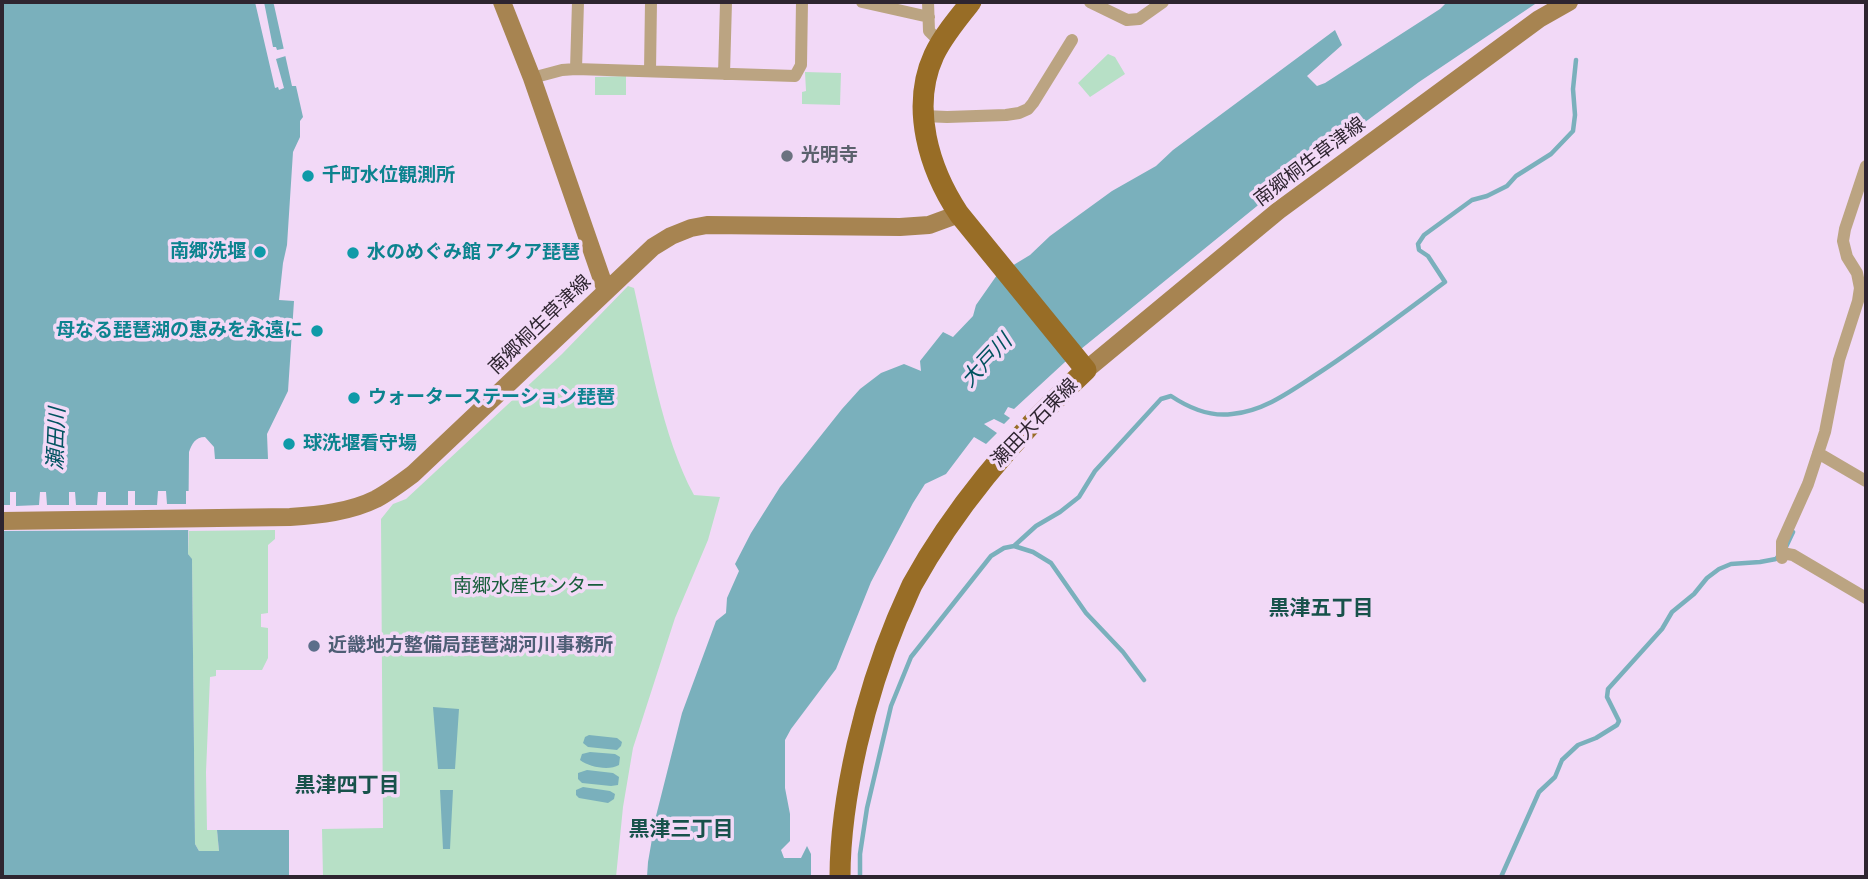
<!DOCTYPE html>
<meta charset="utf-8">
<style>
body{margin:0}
#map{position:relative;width:1868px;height:879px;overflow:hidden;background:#f2d9f7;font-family:"PT Sans Narrow",sans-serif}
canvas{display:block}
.frame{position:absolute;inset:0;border:4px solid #2e2530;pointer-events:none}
</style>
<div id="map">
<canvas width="1868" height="879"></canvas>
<div class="frame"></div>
</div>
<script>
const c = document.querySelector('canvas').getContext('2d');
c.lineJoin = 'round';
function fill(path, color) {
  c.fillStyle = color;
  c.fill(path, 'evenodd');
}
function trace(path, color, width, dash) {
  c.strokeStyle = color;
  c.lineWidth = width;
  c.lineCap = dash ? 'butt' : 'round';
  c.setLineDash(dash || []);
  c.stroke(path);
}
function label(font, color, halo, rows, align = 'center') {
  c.font = font + ' "PT Sans Narrow","Noto Sans JP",sans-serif';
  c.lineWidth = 7;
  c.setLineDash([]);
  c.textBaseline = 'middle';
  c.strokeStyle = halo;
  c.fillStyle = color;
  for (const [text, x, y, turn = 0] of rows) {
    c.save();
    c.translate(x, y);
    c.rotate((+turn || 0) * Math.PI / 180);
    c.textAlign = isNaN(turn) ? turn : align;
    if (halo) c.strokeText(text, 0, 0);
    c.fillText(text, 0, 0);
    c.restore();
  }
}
fill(new Path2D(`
 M1108,54L1115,57L1125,74L1090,97L1078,83Z
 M805,72L841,73L840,105L802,104V92L806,91Z
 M626,76V95H595V77Z
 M628,286L634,288C649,353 662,436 694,495L720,497L708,540L675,618L633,748L623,807L616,877H323L322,829L383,828L381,519L393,504L406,499L562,354Z
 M275,530V539L268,545V613L261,614V627L268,628V658L262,670H216V676L210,677L206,772L207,830H217L219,851H199L195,844L192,560L188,554L189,531Z`), '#b7e0c6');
fill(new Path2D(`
 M2,2H273L274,5L292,86H296L303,117L300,121V137L293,152L287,245L283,263L279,300L294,301L288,391L267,434L268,459H215L214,447L205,437C195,437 192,444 189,452L188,554L192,559L195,844L199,851H219L217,830H289V877H2Z
 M1447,2H1538L1419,82L1310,163L1065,362L1014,409L1008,407L1004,414L1010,418L1004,424L994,419L984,424L997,433L986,444L974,437L946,474L925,484L913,503L871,582L836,669L791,729L785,740V788L790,814V841L781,850L784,858H801L807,846L811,854V877H647L648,862L656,816L682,713L716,621L726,613L727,598L739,571L735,564L751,533L780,487L842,409L860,389L881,373L904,364L921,371L920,361L943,332L953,337L973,316L976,305L997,275L1030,255L1050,236L1112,191L1156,166L1173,150L1335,30L1342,45L1307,76L1317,86L1325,83L1440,9Z
 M433,707L459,709L455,769H438Z
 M589,735L617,738L622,742L621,746L617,750L588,747L583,743L585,737Z
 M590,752L615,754L620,757L619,765C609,771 589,767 580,760L582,754Z
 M587,770L613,773L619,777L618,785L611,786L582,783L578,779V773Z
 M583,787L610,791L615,794L614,799L608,803L579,798L576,795V790Z
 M440,790H453L450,849H443Z`), '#7ab0bc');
fill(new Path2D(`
 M255,2H264L273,47H276L277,50L287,48L289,55L276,59L284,88L279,90L278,87L275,88Z
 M128,491H135V505H157L158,491H166L167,504H186V491H192V530L2,531V505H10V492H16V506L39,505L40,492H46L47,505H69V492H75L76,505H97L98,492H106V505H128Z`), '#f2d9f7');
trace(new Path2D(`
 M1014,546L1033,552L1051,563L1086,613L1123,652L1144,680
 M1785,549L1793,532
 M860,877V854L867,808L891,706L911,657L991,556L1004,548L1014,546L1036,526L1060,512L1079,497L1095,471L1161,399L1171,396C1189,408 1210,417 1232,414C1263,411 1288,393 1314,376C1359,347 1402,314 1445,282L1428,256L1419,250L1418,244L1424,235L1472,200L1487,196L1507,186L1516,176L1551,154L1573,131L1575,115L1573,89L1576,60
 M1501,877L1539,792L1555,777L1562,760L1578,745L1596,738L1617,725L1619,721L1607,697L1608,689L1662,629L1672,612L1694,594L1707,578L1719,569L1731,564L1760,562L1776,559L1779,555`), '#7ab0bc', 4.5);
trace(new Path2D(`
 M862,2L929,17
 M928,2L929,31L941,43
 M1090,2L1127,20L1139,19L1163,2
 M576,69L578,2
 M650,71L651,2
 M724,74L726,2
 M532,78L562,70L576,69L795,76L801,65L802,2
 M924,116L947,117L1006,115L1019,113L1028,109L1033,103L1072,40
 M1818,453L1866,481
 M1782,553L1793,555L1866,598
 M1782,558V542L1808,484L1825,432L1839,360L1858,301L1860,288L1857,273L1847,257L1843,241L1845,229L1866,166`), '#bba482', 12);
trace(new Path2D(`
 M502,2L532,78L606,291
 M1086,370L1278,211L1539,19L1569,2
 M2,521L290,517C319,515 350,512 376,499C389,492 401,483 413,474L653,247L671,236L691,228L707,225L900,227L929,225L959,214`), '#a78451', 18);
trace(new Path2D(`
 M840,877C840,833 847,789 857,745C867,702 880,660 897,619C902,608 907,596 912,585C957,503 1018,433 1086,370L959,214C929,169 910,107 934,55C943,36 958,18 971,2`), '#986d26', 21);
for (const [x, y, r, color] of [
 [787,156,7,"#6b7280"],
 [308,176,7,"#0f9aa8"],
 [260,252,7,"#0f9aa8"],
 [353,253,7,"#0f9aa8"],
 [317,331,7,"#0f9aa8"],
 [354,398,7,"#0f9aa8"],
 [289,444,7,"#0f9aa8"],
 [314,646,7,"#5c6f8a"]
]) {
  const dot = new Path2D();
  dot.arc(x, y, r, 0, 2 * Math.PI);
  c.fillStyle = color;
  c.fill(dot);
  trace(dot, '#f2d9f7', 2.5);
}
label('bold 19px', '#5b616d', '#f2d9f7', [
 ["光明寺",801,156]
], 'left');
label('19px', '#2e2530', '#f2d9f7', [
 ["南郷桐生草津線",1310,162,-37],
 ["南郷桐生草津線",540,325,-44],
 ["瀬田大石東線",1035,423,-46]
]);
label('bold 19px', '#0d838f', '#f2d9f7', [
 ["千町水位観測所",322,176],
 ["南郷洗堰",246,252,"right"],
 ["水のめぐみ館 アクア琵琶",367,253],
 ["母なる琵琶湖の恵みを永遠に",303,331,"right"],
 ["ウォーターステーション琵琶",368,398],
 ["球洗堰看守場",303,444]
], 'left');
label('19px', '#175d3b', '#f2d9f7', [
 ["南郷水産センター",529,587]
]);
label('bold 19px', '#4e5e75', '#f2d9f7', [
 ["近畿地方整備局琵琶湖河川事務所",328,646]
], 'left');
label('italic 21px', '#00525f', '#f2d9f7', [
 ["大戸川",987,361,-47],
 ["瀬田川",57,439,-88]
]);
label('bold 21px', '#18524b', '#f2d9f7', [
 ["黒津五丁目",1321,609],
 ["黒津四丁目",347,786],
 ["黒津三丁目",681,830]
]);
</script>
